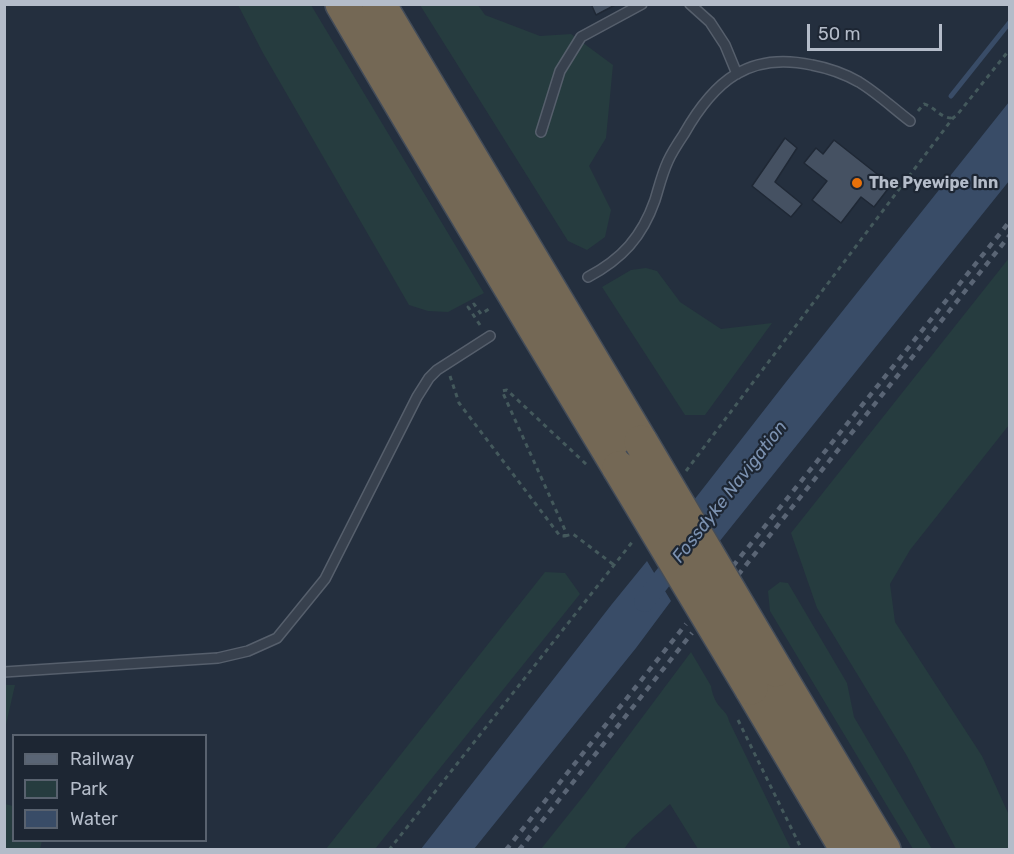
<!DOCTYPE html>
<style>
body{margin:0}
#map{position:relative;width:1014px;height:854px;overflow:hidden;background:#242f3e;font-family:Rubik,sans-serif}
canvas{display:block}
.frame{position:absolute;inset:0;border:6px solid #b4bcc9;pointer-events:none}
.legend{position:absolute;left:12px;top:734px;width:195px;height:108px;box-sizing:border-box;background:#1d2633;border:2px solid #59626f;margin:0;padding:8px 10px;list-style:none;font-size:18px;color:#b4bcc9}
.legend li{display:flex;align-items:center;gap:12px;height:30px}
.legend b{width:30px;border:2px solid #59626f}
.scale{position:absolute;left:807px;top:24px;width:135px;height:27px;box-sizing:border-box;border:3px solid #b4bcc9;border-top:0;padding-left:8px;font-size:18px;line-height:21px;white-space:nowrap;color:#b4bcc9;-webkit-text-stroke:4px #1d2633;paint-order:stroke}
</style>
<div id="map">
<canvas width="1014" height="854"></canvas>
<div class="frame"></div>
<ul class="legend">
<li><b style="height:8px;background:#5a6575"></b>Railway</li>
<li><b style="height:16px;background:#263c3f"></b>Park</li>
<li><b style="height:16px;background:#394c67"></b>Water</li>
</ul>
<div class="scale">50 m</div>
</div>
<script>
const c = document.querySelector('canvas').getContext('2d');
c.lineJoin = 'round';
function fill(path, color) {
  c.fillStyle = color;
  c.fill(path, 'evenodd');
}
function trace(path, color, width, dash) {
  c.strokeStyle = color;
  c.lineWidth = width;
  c.lineCap = dash ? 'butt' : 'round';
  c.setLineDash(dash || []);
  c.stroke(path);
}
function label(font, color, halo, rows, align = 'center') {
  c.font = font + ' Rubik,sans-serif';
  c.lineWidth = 4.5;
  c.setLineDash([]);
  c.textBaseline = 'middle';
  c.strokeStyle = halo;
  c.fillStyle = color;
  for (const [text, x, y, turn = 0] of rows) {
    c.save();
    c.translate(x, y);
    c.rotate((+turn || 0) * Math.PI / 180);
    c.textAlign = isNaN(turn) ? turn : align;
    if (halo) c.strokeText(text, 0, 0);
    c.fillText(text, 0, 0);
    c.restore();
  }
}
fill(new Path2D(`
 M238,5H311L484,293L448,312L428,311L409,305L263,53Z
 M420,5H478L485,15L540,36L571,34L613,65L606,138L589,166L611,210L605,237L587,250L568,241Z
 M1009,258V425L910,550L890,584L895,622L982,756L1009,815V849H956L907,756L817,608L791,533Z
 M646,268L657,271L680,302L721,329L772,323L705,415H685L602,287L631,270Z
 M545,572L565,573L580,594L375,849H326Z
 M780,582L788,583L847,683L854,717L932,849H913L770,611L768,591Z
 M691,652L711,686C712,693 715,702 720,707C725,713 727,713 729,721L791,849H698L670,804L632,838L624,849H541L585,794Z
 M5,685H15L5,729L4,685Z
 M5,804L13,806L14,840L42,841L40,849H5Z`), '#263c3f');
fill(new Path2D(`
 M1009,102V181L719,542L694,500L786,382Z
 M647,561L671,601L636,648L474,849H421L612,604Z`), '#394c67');
trace(new Path2D(`
 M951,96L1010,22`), '#394c67', 5);
trace(new Path2D(`
 M644,602L681,555`), '#394c67', 20);
const building = new Path2D(`
 M591,4H617L596,15Z
 M785,138L797,148L775,182L802,204L791,217L752,186Z
 M834,140L891,185L874,207L861,197L841,223L812,200L827,181L804,163L816,148L823,154Z`);
fill(building, '#455162');
trace(building, '#1f2835', 1.5);
const lane = new Path2D(`
 M690,4L710,22L725,45L737,74
 M541,132L560,71L581,37L642,4
 M588,277C622,259 642,237 655,200C659,187 662,174 668,161C672,152 678,143 684,134C714,81 749,51 812,65C828,68 845,74 859,82C877,93 893,108 910,121
 M4,672L218,658L248,651L277,638L325,579L417,397L429,378L437,370L490,336`);
const highway = new Path2D(`
 M342,4C433,160 526,314 619,468
 M379,4L641,442
 M776,670L884,850
 M751,688L847,850`);
trace(lane, '#565f6c', 12);
trace(highway, '#434c59', 36);
trace(new Path2D(`
 M918,111L924,104C935,107 941,119 953,118
 M480,325L468,307L474,304L481,314L492,307
 M450,376L459,403L560,536H565V530L502,391L507,390L587,465
 M686,471L953,118L957,115L1010,49
 M565,536L573,534L614,565
 M738,720L802,850
 M389,850L633,541`), '#44595c', 3, [4.5, 4.5]);
trace(lane, '#38414e', 9);
trace(highway, '#746855', 33);
trace(new Path2D(`
 M733,566L1010,221
 M738,575L1010,235
 M506,850L686,624
 M519,850L692,633`), '#5a6575', 4.5, [6, 6]);
const highwayBridge = new Path2D(`
 M641,442L776,670
 M619,468L751,688`);
trace(highwayBridge, '#434c59', 36, []);
trace(highwayBridge, '#746855', 33);
for (const [x, y, r, color] of [
 [857,183,6,"#e8710a"]
]) {
  const dot = new Path2D();
  dot.arc(x, y, r, 0, 2 * Math.PI);
  c.fillStyle = color;
  c.fill(dot);
  trace(dot, '#1d2633', 2);
}
label('bold 16px', '#b4bcc9', '#1d2633', [
 ["The Pyewipe Inn",869,183]
], 'left');
label('italic 18px', '#7c92b1', '#1d2633', [
 ["Fossdyke Navigation",730,492,-52]
]);
</script>
